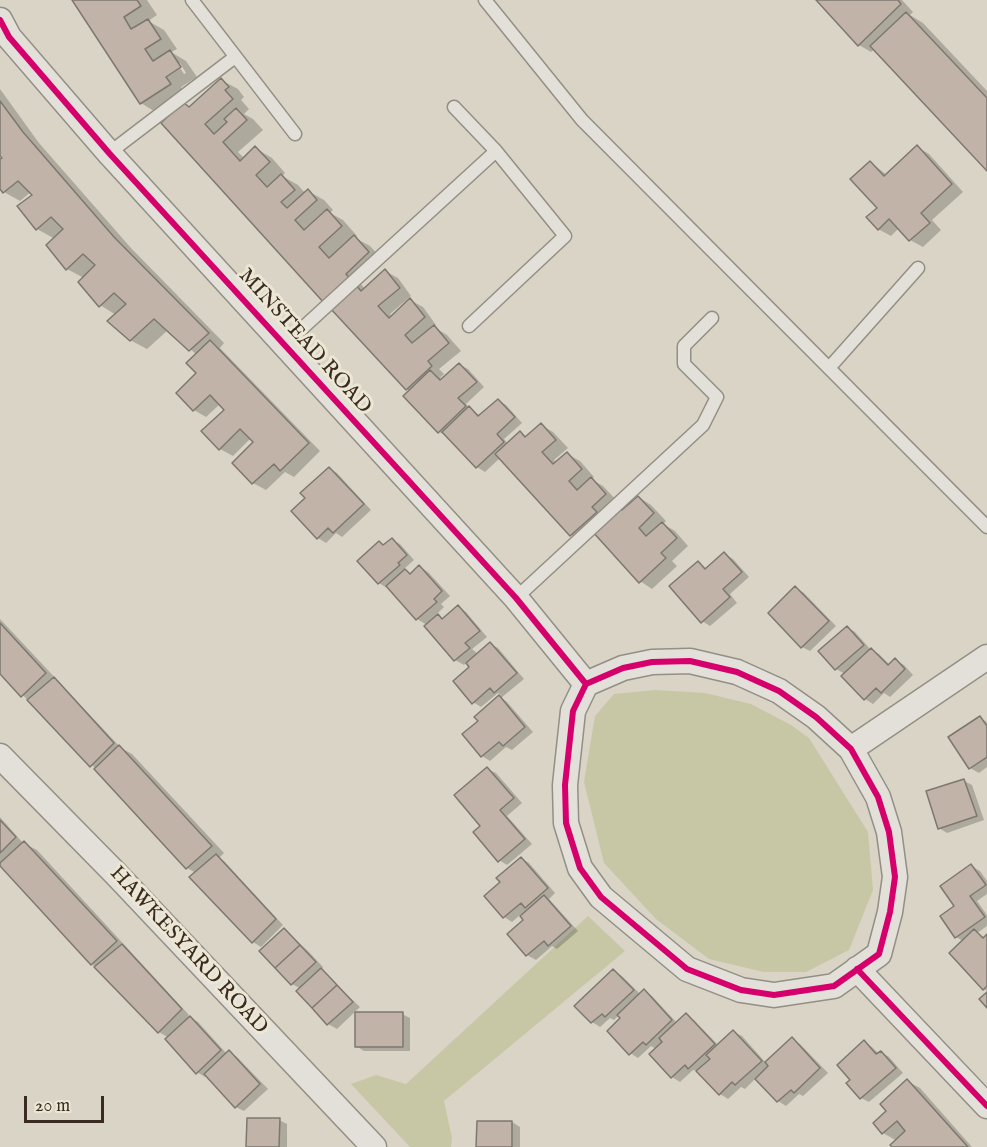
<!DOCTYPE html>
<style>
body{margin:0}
#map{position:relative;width:987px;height:1147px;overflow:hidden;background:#d9d4c5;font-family:"IM FELL English",serif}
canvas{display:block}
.scale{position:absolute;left:24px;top:1096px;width:80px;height:27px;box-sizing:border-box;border:3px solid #392b21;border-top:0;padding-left:8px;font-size:18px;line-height:21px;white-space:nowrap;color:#392b21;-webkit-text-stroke:4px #ece6d4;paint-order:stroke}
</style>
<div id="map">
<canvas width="987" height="1147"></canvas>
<div class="scale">20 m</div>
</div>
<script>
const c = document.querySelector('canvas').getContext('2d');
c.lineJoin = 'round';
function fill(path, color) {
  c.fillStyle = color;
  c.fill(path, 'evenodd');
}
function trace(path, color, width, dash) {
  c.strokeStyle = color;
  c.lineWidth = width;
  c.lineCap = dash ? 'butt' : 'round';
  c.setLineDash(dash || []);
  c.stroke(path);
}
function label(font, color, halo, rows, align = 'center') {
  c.font = font + ' "IM FELL English",serif';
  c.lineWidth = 6;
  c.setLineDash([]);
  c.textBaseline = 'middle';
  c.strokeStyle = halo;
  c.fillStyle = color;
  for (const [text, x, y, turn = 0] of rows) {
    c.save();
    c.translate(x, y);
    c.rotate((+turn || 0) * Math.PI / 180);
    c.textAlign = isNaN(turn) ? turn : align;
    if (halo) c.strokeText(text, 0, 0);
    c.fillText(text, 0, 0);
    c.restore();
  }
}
fill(new Path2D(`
 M655,690L705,693L751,704L791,725L809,738L868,832L873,890L849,950L806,972H764L709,959L656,919L604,863L584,782L595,716L614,694Z
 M588,916L625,951L444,1101L452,1138L451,1147H410L351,1084L376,1075L406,1084Z`), '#c7c7a6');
fill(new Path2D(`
 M74,0H147L157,15L148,21L164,30L177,49L171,52L186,61L197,77L181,87L186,94L157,113L141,103ZM177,63H180L186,73L184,74Z
 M818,0H902L913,12L910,15L923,23L987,91V169L875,49L871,52L859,45Z
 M221,80L238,89L244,97L241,100L249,109L244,114L253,119L263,130L238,152L244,158L255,148L272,158L285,173L282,176L298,185L305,193L308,191L324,200L333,210L330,213L343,220L357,236L355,238L370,246L385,262L361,284L365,289L385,271L398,278L411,296L390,314L392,317L410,300L423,307L436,325L434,327L447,335L461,351L439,369L444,374L440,378L442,381L460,365L468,369L484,387L466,404L470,409L481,416L498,400L506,405L522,423L504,439L508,444L520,433L528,437L541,425L553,432L568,448L554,460L557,463L567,454L580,461L594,477L591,479L603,486L618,502L619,508L624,511L638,497L651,505L666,521L663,524L675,531L688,546L672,561L677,566L652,589L640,581L595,532L583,543L571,535L500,458L485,472L477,467L447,436L439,432L410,391L407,389L183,104L190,108Z
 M0,89L39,143L131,248L224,343L220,348L320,451L294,477L285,472L266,490L253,483L234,463L255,442L251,438L233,456L220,449L226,410L220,404L206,417L194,410L178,393L198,373L197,355L168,330L147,349L130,340L116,315L100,305L84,278L67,269L55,239L37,229L19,206L34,195L31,192L20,201L4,192L0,186V161L4,158L0,154Z
 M917,147L929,154L963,192L932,220L941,230L923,247L910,240L899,228L891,236L878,229L879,208L870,162L887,175Z
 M329,468L337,473L371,510L342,537L336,533L326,543L318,538L307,498Z
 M392,540L400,544L414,560L405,568L406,571L411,574L420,567L428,572L450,596L441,604L444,607L436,615L444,619L458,607L466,612L487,637L472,649L478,654L490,644L498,648L524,679L501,698L507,702L533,732L512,750L506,747L490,761L482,756L480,721L476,717L501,695L498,693L481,707L473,702L471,667L467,662L464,665L455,660L427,625L417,619L389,587L387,588L379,583L359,561L380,543L385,546Z
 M725,554L733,559L749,577L730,594L737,603L710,626L702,621L698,563L706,568Z
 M796,588L804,593L836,626L810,651L802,647Z
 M0,619L121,748L132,754L224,853L219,858L224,861L283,925L261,947L253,942L191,877L196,873L187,868L95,768L0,672Z
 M847,627L855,632L871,650L879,654L890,665L895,660L904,665L913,675L890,697L884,693L873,704L865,699L845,674L836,669Z
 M980,718L987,722V767L979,773L970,768Z
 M487,769L496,773L522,803L507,816L532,844L507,865L499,860L482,826Z
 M964,781L972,785L984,820L947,833L939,828Z
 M0,817L23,843L37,850L189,1015L188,1016L198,1022L227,1054L229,1052L237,1057L268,1089L244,1111L236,1107L207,1075L205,1077L197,1072L169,1038L159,1032L92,964L0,864Z
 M521,858L529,863L555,893L549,899L578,931L557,949L552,946L536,960L527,955L525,920L521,914L512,922L504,917L502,882Z
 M971,866L980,871L987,881V894L977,901L987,915V926L977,933L985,938L987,937V991L984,989L963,941L956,937V906Z
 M284,929L308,951L323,967L321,970L360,1007L337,1029L328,1024L298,991L301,989L292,984Z
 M614,971L622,976L641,995L644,991L652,996L677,1023L686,1015L694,1020L719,1046L733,1032L742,1036L766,1063L792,1039L800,1044L828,1073L803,1096L799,1094L786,1106L778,1101L756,1078L745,1089L741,1087L728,1099L720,1094L698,1071L693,1070L680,1082L672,1077L656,1049L651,1046L638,1058L630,1053L623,1018L619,1015L614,1020L610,1018L600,1027L592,1022Z
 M402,1014L410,1018V1051H364L356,1046Z
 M864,1042L872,1047L879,1054L881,1052L889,1057L903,1073L869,1102L861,1098L853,1080Z
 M907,1081L920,1088L972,1147H894L897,1141L883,1133L888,1111Z
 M279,1120L287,1124V1147H247Z
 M512,1122L520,1127V1147H478Z`), '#0003');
const building = new Path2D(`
 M72,0H137L141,6L124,17L131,29L148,19L161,39L145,49L153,61L170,50L181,67L166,77L171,84L140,104Z
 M816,0H898L901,4L858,46Z
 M906,12L987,98V171L870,46Z
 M221,78L229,87L225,90L233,99L205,124L214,134L227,122L224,119L236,108L247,120L223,142L240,161L255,146L270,162L256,175L267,187L281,174L295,190L281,202L287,208L308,189L317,200L295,220L304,230L327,209L342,226L319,247L329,258L354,235L369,252L346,274L351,280L325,304L161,123L183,102L189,107Z
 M0,101L23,132L114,237L209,333L189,351L154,319L130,341L107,321L126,304L114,293L99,307L78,282L95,265L83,254L66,270L46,245L63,229L51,217L36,230L17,206L32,195L18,181L3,193L0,189V159L2,158L0,156Z
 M917,145L952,184L921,213L930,223L909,241L889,219L878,230L866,217L877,208L850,179L870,161L884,176Z
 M385,269L400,288L378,306L389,318L410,298L425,317L405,335L412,343L434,325L449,343L428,361L432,366L406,390L330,308L356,285L361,291Z
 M210,340L309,443L280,471L274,464L252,484L232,463L253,442L240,429L219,450L201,431L224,410L210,395L193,411L176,393L196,373L186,363Z
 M459,363L477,382L458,398L466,406L438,433L403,396L430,370L440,380Z
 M498,399L515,417L497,434L504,442L476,468L442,432L469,406L478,416Z
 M541,423L556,440L542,452L553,464L567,452L582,469L569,481L577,490L591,477L606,494L592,507L597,512L570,536L495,454L520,431L525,437Z
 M329,467L364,504L333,533L328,528L317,539L291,511L305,498L300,493Z
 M638,496L654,513L639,528L646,536L662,522L677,538L661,553L666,558L639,583L592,531L619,506L622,510Z
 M392,538L407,555L398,563L400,565L378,584L357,561L379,541L383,545Z
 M724,552L742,572L723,589L730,597L701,623L669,586L698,561L705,569Z
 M419,565L442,591L434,599L437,602L416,620L386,586L405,569L410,574Z
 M795,586L829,621L801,648L768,613Z
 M458,605L480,631L465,643L470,648L454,661L424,626L438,614L442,619Z
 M0,623L46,673L21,697L0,674Z
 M847,626L864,645L835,670L818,651Z
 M490,642L517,673L494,693L490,688L472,704L453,681L469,667L466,663Z
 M871,648L888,665L895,658L905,669L881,693L876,688L864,700L841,676Z
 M54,677L114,743L90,767L27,700Z
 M499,695L525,727L503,746L499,742L481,757L462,734L478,721L474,717Z
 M980,716L987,726V757L969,769L948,737Z
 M119,745L212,846L186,869L94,769Z
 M487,767L514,798L500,810L525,839L498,862L473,832L480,826L454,795Z
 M964,779L977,816L938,829L926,791Z
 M0,820L16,837L0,853Z
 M24,841L117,941L91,965L0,866V863Z
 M216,854L276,919L252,943L189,877Z
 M521,857L548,888L525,908L521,903L503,918L484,896L500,882L496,878Z
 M971,864L986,885L970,896L985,917L955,938L940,916L954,906L940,886Z
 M544,895L571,926L548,946L544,941L526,956L507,934L523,920L520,916Z
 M284,928L300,945L275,968L259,951Z
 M974,929L983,938L987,934V986L983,990L949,953Z
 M122,944L182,1009L158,1033L94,967Z
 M300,945L316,962L291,985L275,968Z
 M321,968L337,985L312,1008L296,991Z
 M613,969L634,990L605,1017L602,1014L591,1023L574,1006Z
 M337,985L353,1002L327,1025L312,1008Z
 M644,989L672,1020L646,1045L643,1042L629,1055L607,1031L620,1018L617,1015Z
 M987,992V1008L979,999Z
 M355,1012H403V1047H355Z
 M686,1013L715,1044L688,1069L685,1065L671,1078L649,1054L662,1042L659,1038Z
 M190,1016L221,1050L196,1074L165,1039Z
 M733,1030L762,1061L735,1085L732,1082L719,1095L696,1071L710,1059L706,1055Z
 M792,1037L820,1068L794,1093L791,1090L777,1102L755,1079L768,1066L765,1062Z
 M864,1040L876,1054L881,1051L896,1068L860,1099L846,1083L850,1080L837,1065Z
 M229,1050L260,1084L235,1108L204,1074Z
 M907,1079L968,1147H892L890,1145L905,1131L897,1121L882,1134L873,1123L886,1111L880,1104Z
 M247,1118H280L279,1147H246Z
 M477,1121H512V1147H476Z`);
fill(building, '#c2b3a8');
trace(building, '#7d786f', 1.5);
const lane = new Path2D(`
 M192,0L295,134
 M485,0L582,120L987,527
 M109,153L235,57
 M469,326L565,236L496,151
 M284,345L496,151L454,107
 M829,368L918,268
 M516,598L703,425L717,397L684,364V346L712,318`);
const street = new Path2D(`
 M0,20L9,37L109,153L516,598L586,684
 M690,661L737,672L779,691L816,717L851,749L878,797L889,832L895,877L890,912L879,954L834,986L774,995L741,990L687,969L601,897L580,868L566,823L565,785L573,711L586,684L623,668L652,662Z
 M851,749L987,657
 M0,756L116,874L374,1147
 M857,969L987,1106`);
trace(lane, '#938f85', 15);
trace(street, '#938f85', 27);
trace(lane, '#e2e0d9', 12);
trace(street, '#e2e0d9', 24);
trace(new Path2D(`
 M0,20L9,37L109,153L516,598L586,684
 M690,661L737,672L779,691L816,717L851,749L878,797L889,832L895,877L890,912L879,954L834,986L774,995L741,990L687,969L601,897L580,868L566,823L565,785L573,711L586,684L623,668L652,662Z
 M857,969L987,1106`), '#d6006c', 6);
label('21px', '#392b21', '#ece6d4', [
 ["MINSTEAD ROAD",304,342,48],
 ["HAWKESYARD ROAD",188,951,47]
]);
</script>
